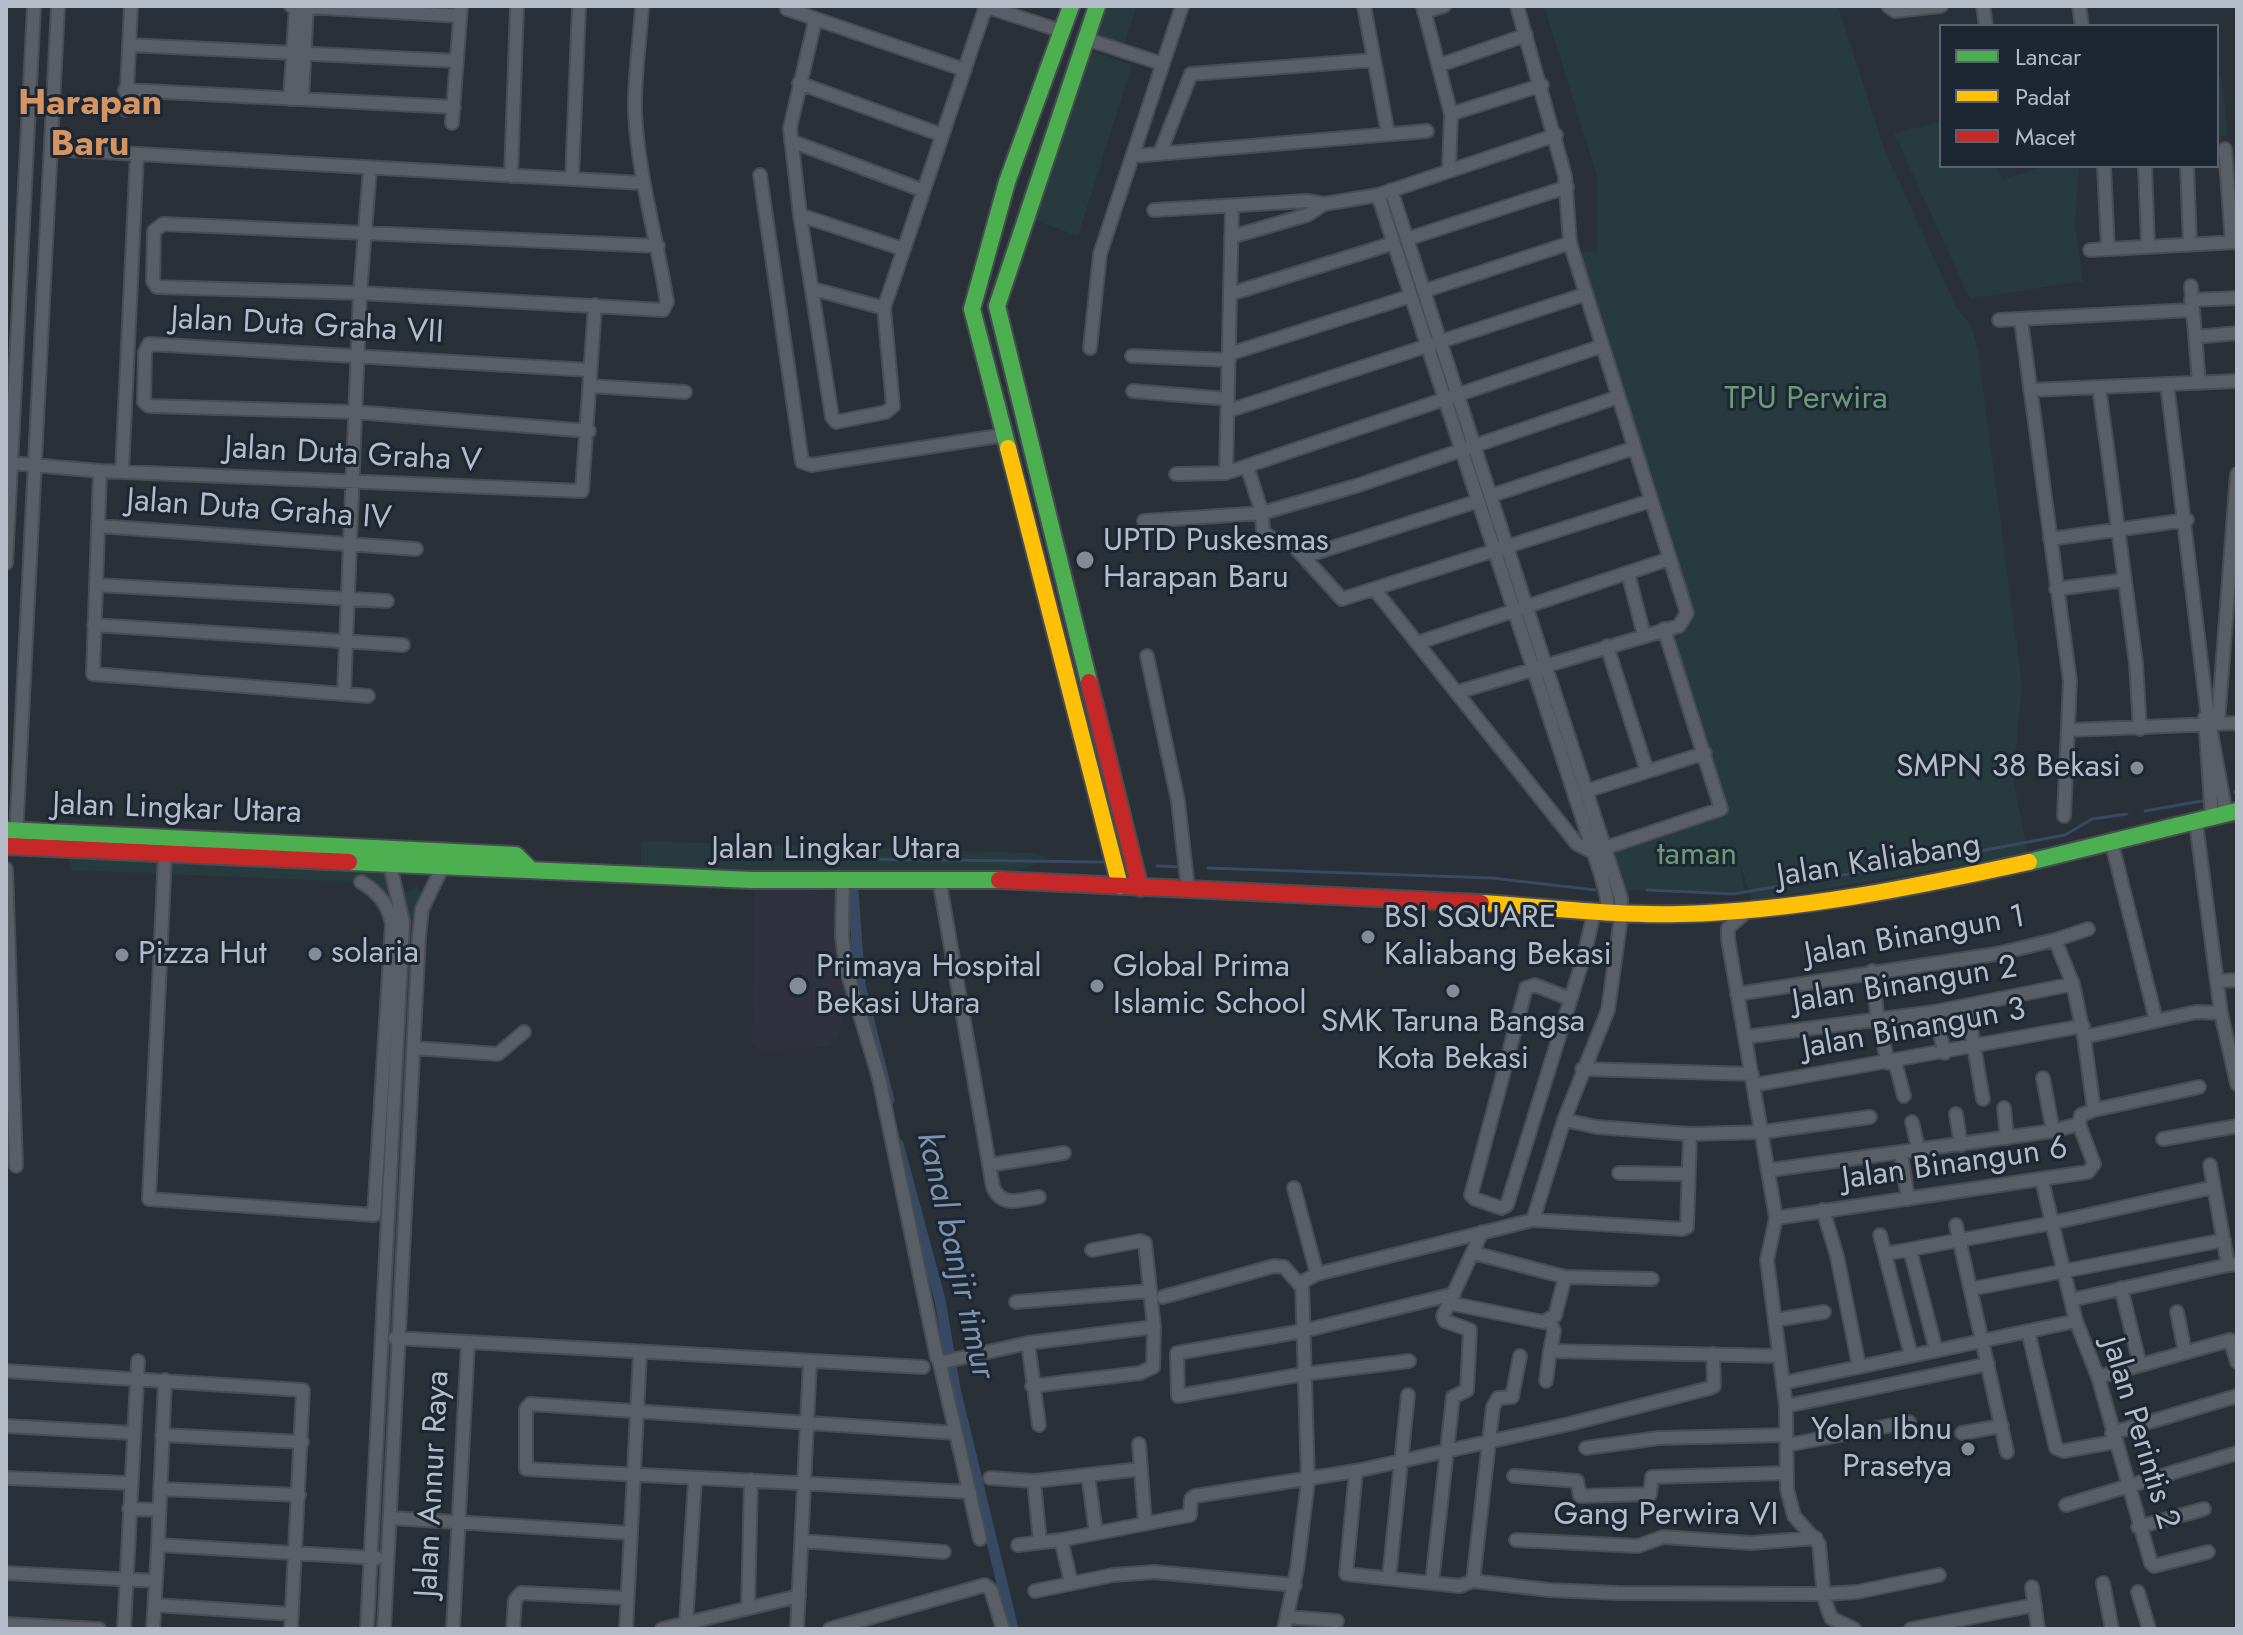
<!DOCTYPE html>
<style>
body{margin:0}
#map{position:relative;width:2243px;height:1635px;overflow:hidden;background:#2a3038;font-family:Jost,sans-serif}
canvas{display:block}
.frame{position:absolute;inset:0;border:8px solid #b4bcc9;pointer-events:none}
.legend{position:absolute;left:1939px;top:24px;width:280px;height:144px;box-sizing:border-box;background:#1d2633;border:2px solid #59626f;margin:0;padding:10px 14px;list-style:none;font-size:24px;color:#b4bcc9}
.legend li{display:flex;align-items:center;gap:16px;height:40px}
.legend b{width:40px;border:2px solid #59626f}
</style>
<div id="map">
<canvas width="2243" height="1635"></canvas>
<div class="frame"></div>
<ul class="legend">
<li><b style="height:10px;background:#4caf50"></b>Lancar</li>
<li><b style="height:10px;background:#ffc107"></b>Padat</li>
<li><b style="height:10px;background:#c62828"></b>Macet</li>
</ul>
</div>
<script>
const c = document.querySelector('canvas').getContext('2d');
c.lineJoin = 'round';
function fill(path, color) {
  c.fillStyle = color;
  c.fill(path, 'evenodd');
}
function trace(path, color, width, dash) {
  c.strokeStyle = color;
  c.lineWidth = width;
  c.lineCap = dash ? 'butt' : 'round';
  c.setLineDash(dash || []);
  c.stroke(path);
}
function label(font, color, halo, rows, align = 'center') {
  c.font = font + ' Jost,sans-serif';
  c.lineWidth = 6;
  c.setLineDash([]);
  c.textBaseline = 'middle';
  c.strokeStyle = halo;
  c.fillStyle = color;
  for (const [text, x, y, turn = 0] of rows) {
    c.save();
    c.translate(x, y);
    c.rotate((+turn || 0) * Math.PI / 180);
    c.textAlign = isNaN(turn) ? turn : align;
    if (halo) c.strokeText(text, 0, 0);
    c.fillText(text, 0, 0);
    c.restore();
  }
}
fill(new Path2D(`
 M755,886L841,893L836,935L838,968L847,1003L838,1037L828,1047L760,1050L752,1043Z`), '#31303e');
fill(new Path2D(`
 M1103,6H1137L1124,45L1094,34Z
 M1544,6H1838L1884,148L1956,307L1971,325L1978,349L2022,685L2013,779L2028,854L1752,901L1739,861L1745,893L1619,890L1605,849L1721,809L1726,819L1670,648L1693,616L1569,252H1597V176Z
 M1088,50L1132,65L1078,236L1030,218Z
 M2221,75L2228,136L2217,137V76Z
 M1941,122V166H1996L2002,179L2047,166H2079L2075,223L2083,281L1970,299L1894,133Z
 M641,841L1034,853L1051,858L997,880L641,874Z
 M67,849L390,865L400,895L417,887L427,899L422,910L387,1558L371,1557L387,1215H374L389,912L360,882L72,870Z`), '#273a3e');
trace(new Path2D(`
 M2235,792H2237
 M2145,811L2202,801
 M859,859L1103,862
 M1157,866L1181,867
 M1901,866L2065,835L2092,819L2127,814
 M1208,868L1492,878L1595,890
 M1647,890L1734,894L1883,868`), '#384963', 3);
trace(new Path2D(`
 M853,893L860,985L889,1100
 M898,1144L940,1300L955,1389L1013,1629`), '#384963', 11);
const street = new Path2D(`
 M291,6L460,16
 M642,6C640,41 634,77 635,112C638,176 657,238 667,302L663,310L360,293L157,287L153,281L154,231L163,224L658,246
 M984,6L1062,31
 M1364,6L1388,134
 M1423,6L1451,114L1449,170
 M1888,6L1895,11L1941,6
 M1983,6L1986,26
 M2079,6L2082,26
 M787,9L965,70
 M1424,12L1444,6
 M815,21L790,128L800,215L832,417L836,422L886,412L893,406L884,308L986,6
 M1086,39L1163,64
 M129,45L457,61
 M1440,65L1526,35
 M799,83L942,135
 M125,90L454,107
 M290,99L296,6
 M302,99L307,6
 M126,110L131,6
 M1451,114L1542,85
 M452,123L461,6
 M791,141L922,190
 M51,149L642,183
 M2225,149L2232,242
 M1160,153L1191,74L1374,60
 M1133,156L1427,131
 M2104,166L2108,249
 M2145,166L2148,246
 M2187,166L2190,244
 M760,175L802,462L811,465L1005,435
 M511,176L517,6
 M572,179L579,6
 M1391,190L1621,898V917L1608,1010L1564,1120L1533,1220
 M1378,195L1601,875L1607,898V915
 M1232,206L1226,473L1602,346
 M1154,210L1307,201L1324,204
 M800,215L903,249
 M1231,237L1307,215L1324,204L1378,195L1556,135
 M1407,239L1567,187
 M2090,250L2237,242
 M2191,286L2199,383
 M813,289L884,308
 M1424,291L1570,243
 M1230,294L1394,243
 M2191,300L2237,298
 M1999,320L2192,310
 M2021,320L2070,681L2064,816
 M2195,337L2237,333
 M1090,348L1100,254L1182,6
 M1229,354L1411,296
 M1132,356L1229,360
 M2167,384L2207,710L2226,814
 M590,386L685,392
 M2099,387L2136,663L2140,729
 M2030,390L2237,381
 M1133,391L1228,399
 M1228,411L1586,294
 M589,431L355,412L149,406L144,402L145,352L149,344L590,370
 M11,463L100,471L582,491L595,305
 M1247,466L1262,513L1263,532L1273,539L1292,544L1342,599L1650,501
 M100,471L93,674L368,696
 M122,471L137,154
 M1176,474L1226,473
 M1490,496L1634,448
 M1144,521L1262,513L1356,486L1618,397
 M98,526L416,549
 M2050,539L2187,520
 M1306,556L1478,501
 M6,563L34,6
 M1628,573L1644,635
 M96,585L387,601
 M2056,589L2125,580
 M1375,590L1577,844L1593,852L1721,809L1664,629
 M94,625L403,645
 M1417,643L1669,559
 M1607,646L1647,771
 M1147,656L1178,801L1188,889
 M1458,692L1679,626L1687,613L1570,243L1565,176L1517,6
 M344,693L360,293L370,168
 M2205,717L2212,819
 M2218,723L2237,474
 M2071,730L2237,723
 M1586,791L1705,753
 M2196,823L2221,1013L2237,1084
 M16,836L58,6
 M2112,844L2156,1020
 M165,854L149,1199L374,1215L392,924C388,904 378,892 361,882
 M6,869L16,1166
 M939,879L993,1187C1002,1208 1020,1200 1039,1197
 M843,881L842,936L846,968L879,1078L937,1358L943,1362L1028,1343L1039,1425
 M1747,911L1728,928V939L1776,1218L1767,1260L1786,1406L1787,1489L1794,1516L1819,1544L1824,1598L1831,1618L1854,1629
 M2055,940L2088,929
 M1872,971L1878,1021L1888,1063
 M2219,981L2237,980
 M1737,994L1996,954L2055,940L2073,984L2084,1037
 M1570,999L1535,985L1526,988L1471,1195L1475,1199L1501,1208L1507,1205L1584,956L1594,913
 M1967,1006L1983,1099
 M1934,1012L1945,1053
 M1745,1037L1934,1012L2073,984
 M414,1048L498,1054L524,1032
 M1895,1062L1904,1096
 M1582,1069L1752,1074
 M2043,1078L2053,1131
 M1754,1085L2083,1026
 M2004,1108L2007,1138
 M2094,1110L2084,1037L2196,1012L2221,1013
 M1956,1114L1961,1145
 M1912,1122L1919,1152
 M1690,1134L1763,1132L1870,1117
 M2163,1139L2237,1126
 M1901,1154L1908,1199
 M989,1165L1064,1153
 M2210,1165L2228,1265L2237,1264
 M1770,1170L2053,1131L2079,1124L2081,1115L2094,1110L2199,1087
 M1619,1173L1689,1174
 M2042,1180L2052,1223L2214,1187
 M1294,1188L1317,1274
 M1823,1210L1837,1256L1859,1366
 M1776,1218L2088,1172L2094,1164L2079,1124
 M1956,1225L2007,1452
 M1880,1235L1911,1355
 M1910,1250L1936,1350
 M1885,1254L2052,1223L2076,1321
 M1565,1277L1652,1279
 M2121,1288L2140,1365
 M1971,1289L2224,1240
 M1163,1297L1274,1266L1284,1267L1300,1285
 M2071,1300L2228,1265
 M1016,1302L1150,1291
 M1449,1303L1543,1322L1555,1316L1565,1277L1474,1253
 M2177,1312L2185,1352
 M1775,1320L1824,1312
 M2028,1331L2056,1448L2063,1451L2114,1442
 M395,1338L923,1367
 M1028,1343L1154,1327
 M1550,1351L1554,1331L1550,1321
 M939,1360L956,1433
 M1409,1361L1304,1374L1178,1396L1177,1353L1303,1331L1454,1294
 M6,1371L303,1390L291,1629
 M2098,1377L2230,1340L2237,1362
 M165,1380L158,1545L377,1558
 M1546,1381L1550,1351L1779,1356
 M1783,1383L2076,1321L2098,1377L2151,1563L2154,1566L2208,1552
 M1032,1386L1140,1373L1153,1367L1154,1327L1145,1243L1140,1241L1092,1250
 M1786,1406L1988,1364
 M6,1426L133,1433
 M1962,1433L2002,1426
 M2112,1433L2237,1396
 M162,1435L302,1442
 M1139,1444L1145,1523
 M1787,1445L1909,1422
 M1586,1448L1659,1438L1786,1435
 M1356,1471L1346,1574L1460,1586L1473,1581L1549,1590L1618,1593L1823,1594L1857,1592L1939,1575
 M1088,1475L1096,1533
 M1514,1476L1577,1481L1580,1496L1650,1494L1652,1477L1787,1473
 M6,1478L130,1483
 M990,1478L1034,1481L1141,1469
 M1034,1481L1040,1542
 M160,1489L299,1495
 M970,1492L526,1469V1409L530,1404L956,1433L980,1539
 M2066,1505L2237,1453
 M129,1509L159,1510
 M391,1518L629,1533
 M2138,1527L2204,1509
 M1061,1540L1190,1515L1191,1499L1195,1496L1356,1471L1569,1424L1710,1388L1714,1386L1713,1354
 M1516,1540L1638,1546L1663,1537L1751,1543L1816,1538
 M802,1541L944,1552
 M1018,1545L1061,1540L1071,1582
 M6,1573L156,1581
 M1389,1578L1408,1395
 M1473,1581L1493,1407L1498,1398L1512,1397L1520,1356
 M1432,1582L1453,1397L1467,1390L1470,1330L1445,1321L1443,1316L1482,1232
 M2103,1583L2112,1629
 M2032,1587L2038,1629
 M1035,1591L1113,1575L1154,1572L1295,1585
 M2138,1592L2149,1629
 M155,1605L292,1614
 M748,1608L751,1480
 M1287,1617L1337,1621
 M686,1623L695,1480
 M6,1624L99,1629
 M124,1629L138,1361
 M153,1629L158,1545
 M367,1629L403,922L390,865L395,862
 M384,1629L419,936L422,909L442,868L437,861
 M453,1629L468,1342
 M513,1629L515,1600L521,1593L626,1598
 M626,1629L640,1353
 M662,1629L799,1596
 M797,1629L810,1361
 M830,1629L985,1585L991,1590L1003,1629
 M1284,1629L1297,1569L1308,1481L1302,1282L1317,1274L1533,1220L1682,1229L1687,1227L1690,1134L1597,1127L1564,1120
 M1911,1629L2035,1605`);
const fast = new Path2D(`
 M1008,448L972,309L1007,182L1071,6
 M1089,682L997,306L1097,6
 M6,830L516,855L531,870
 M349,862L751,880H999
 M2029,862L2237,811`);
const slow = new Path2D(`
 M1008,448L1120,886
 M1481,903C1548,907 1614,916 1681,914C1797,911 1915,887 2029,862`);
const jam = new Path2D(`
 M1089,682L1140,888
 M6,846L349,862
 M999,880L1481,903`);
trace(street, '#484c53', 16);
trace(fast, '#484c53', 20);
trace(slow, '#484c53', 20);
trace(jam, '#484c53', 20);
trace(street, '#5a5e66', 12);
trace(fast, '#4caf50', 16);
trace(slow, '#ffc107', 16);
trace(jam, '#c62828', 16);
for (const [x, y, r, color] of [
 [1085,560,10,"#848b96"],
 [2137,768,8,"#848b96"],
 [1368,937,8,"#848b96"],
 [315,954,8,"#848b96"],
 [122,955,8,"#848b96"],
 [798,986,10,"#848b96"],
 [1097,986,8,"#848b96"],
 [1453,991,8,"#848b96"],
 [1968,1449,8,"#848b96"]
]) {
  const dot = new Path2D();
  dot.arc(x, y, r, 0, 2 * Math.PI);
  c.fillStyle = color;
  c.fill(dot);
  trace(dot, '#1d2633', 3);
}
label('32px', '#b4bcc9', '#1d2633', [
 ["Jalan Duta Graha VII",307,327,3],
 ["Jalan Duta Graha V",353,456,3],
 ["Jalan Duta Graha IV",259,511,4],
 ["Jalan Lingkar Utara",177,810,2],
 ["Jalan Lingkar Utara",836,850],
 ["Jalan Kaliabang",1879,862,-9],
 ["Jalan Binangun 1",1915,937,-10],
 ["Jalan Binangun 2",1905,986,-9],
 ["Jalan Binangun 3",1914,1030,-10],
 ["Jalan Binangun 6",1955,1165,-8],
 ["Jalan Perintis 2",2139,1434,73],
 ["Jalan Annur Raya",434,1484,-87],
 ["Gang Perwira VI",1666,1516]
]);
label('32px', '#6b9a76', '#1d2633', [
 ["TPU Perwira",1806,400],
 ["taman",1697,856]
]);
label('32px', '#b4bcc9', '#1d2633', [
 ["UPTD Puskesmas",1103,542],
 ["Harapan Baru",1103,579],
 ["SMPN 38 Bekasi",2121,768,"right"],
 ["BSI SQUARE",1384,919],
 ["Kaliabang Bekasi",1384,956],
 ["solaria",331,954],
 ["Pizza Hut",138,955],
 ["Primaya Hospital",816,968],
 ["Bekasi Utara",816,1005],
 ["Global Prima",1113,968],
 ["Islamic School",1113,1005],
 ["SMK Taruna Bangsa",1453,1023,"center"],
 ["Kota Bekasi",1453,1060,"center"],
 ["Yolan Ibnu",1952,1431,"right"],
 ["Prasetya",1952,1468,"right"]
], 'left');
label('italic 34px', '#7c92b1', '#1d2633', [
 ["kanal banjir timur",954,1256,77]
]);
label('bold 36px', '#d59563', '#1d2633', [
 ["Harapan",90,105],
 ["Baru",90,146]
]);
</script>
